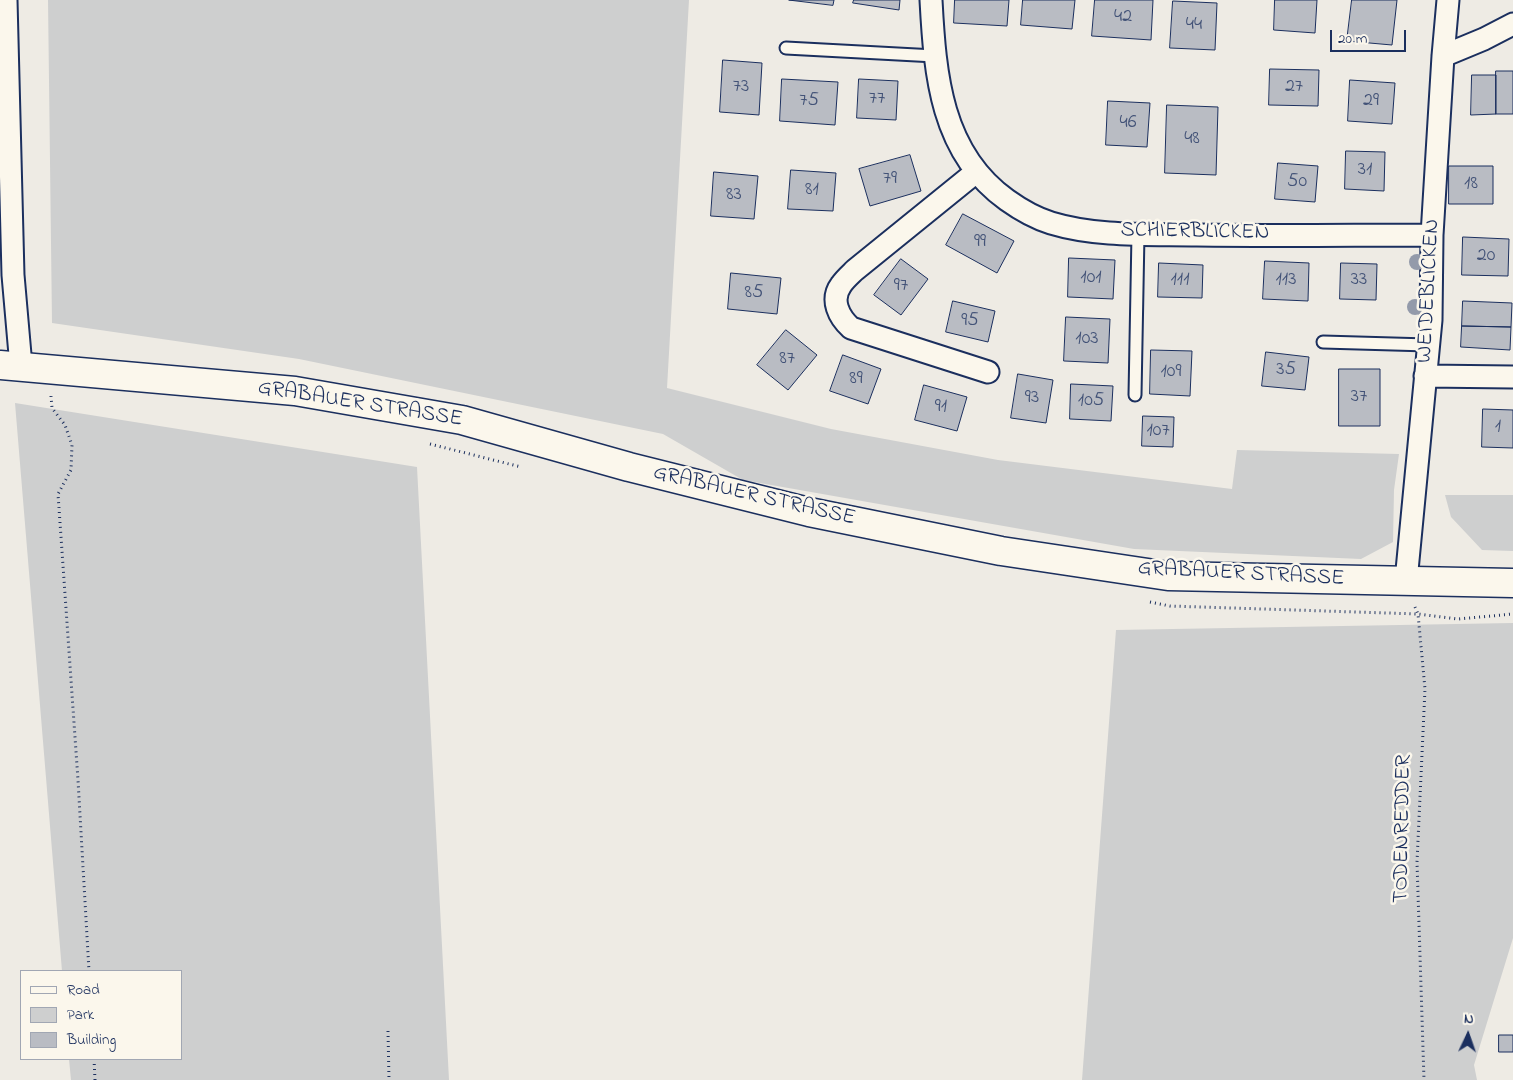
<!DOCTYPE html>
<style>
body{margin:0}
#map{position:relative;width:1513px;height:1080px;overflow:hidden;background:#eeebe4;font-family:"Indie Flower",sans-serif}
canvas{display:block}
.legend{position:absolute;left:20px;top:970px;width:162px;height:90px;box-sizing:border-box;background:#fbf7ec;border:1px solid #a1a7b3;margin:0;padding:6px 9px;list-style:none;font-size:15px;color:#1b2f5e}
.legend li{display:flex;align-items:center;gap:10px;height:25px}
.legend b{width:25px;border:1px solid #a1a7b3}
.north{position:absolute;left:1443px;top:1010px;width:50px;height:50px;-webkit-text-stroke:4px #fbf7ec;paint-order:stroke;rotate:3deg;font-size:14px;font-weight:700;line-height:20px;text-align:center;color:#1b2f5e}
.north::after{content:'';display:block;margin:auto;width:18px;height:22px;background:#1b2f5e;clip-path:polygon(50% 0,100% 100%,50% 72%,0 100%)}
.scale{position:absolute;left:1330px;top:30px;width:76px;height:22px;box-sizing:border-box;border:2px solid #1b2f5e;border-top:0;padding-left:6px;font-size:15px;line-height:18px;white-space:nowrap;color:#1b2f5e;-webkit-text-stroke:4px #fbf7ec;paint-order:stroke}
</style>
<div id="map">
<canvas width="1513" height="1080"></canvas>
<ul class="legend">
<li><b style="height:6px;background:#fbf7ec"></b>Road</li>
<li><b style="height:14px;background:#cecfcf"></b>Park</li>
<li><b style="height:14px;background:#b9bcc3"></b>Building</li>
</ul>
<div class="north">N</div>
<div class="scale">20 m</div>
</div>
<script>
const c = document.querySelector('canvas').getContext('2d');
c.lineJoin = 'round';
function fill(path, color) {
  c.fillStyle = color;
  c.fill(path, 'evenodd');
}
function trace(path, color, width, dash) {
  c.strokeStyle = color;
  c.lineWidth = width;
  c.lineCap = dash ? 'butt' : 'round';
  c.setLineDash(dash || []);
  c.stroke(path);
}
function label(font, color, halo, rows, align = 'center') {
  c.font = font + ' "Indie Flower",sans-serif';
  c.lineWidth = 5;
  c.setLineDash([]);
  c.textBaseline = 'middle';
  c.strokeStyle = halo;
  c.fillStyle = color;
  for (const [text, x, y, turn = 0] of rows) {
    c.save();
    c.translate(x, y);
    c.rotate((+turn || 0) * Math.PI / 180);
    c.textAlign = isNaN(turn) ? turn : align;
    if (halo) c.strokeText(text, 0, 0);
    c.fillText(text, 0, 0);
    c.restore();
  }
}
fill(new Path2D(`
 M48,0H689L667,388L831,429L998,460L1232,489L1237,450L1399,454L1394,490L1393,542L1361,559L1134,549L743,480L663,434L299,359L52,323Z
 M15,403L417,467L449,1080H71L69,1059H181V971H62Z
 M1445,495H1513V551L1482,550L1451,517Z
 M1513,623V938L1474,1065L1477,1080H1082L1116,630Z`), '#cecfcf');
const building = new Path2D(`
 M789,0H834L833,5Z
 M854,0H900L899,10L853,3Z
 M955,0H1009L1007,26L954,23Z
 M1023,0H1075L1072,29L1021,25Z
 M1095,0H1153L1151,40L1092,36Z
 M1275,0H1317L1315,33L1274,30Z
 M1352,0H1397L1392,45L1347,41Z
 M1173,1L1217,3L1215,50L1170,48Z
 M723,60L762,63L759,115L720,112Z
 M1270,69L1319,70L1318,106L1269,105Z
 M1496,71H1513V114H1496Z
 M1472,75H1496V114L1471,115Z
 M782,79L838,82L835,125L780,121Z
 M859,79L898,81L896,120L857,118Z
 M1350,80L1395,83L1392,124L1348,121Z
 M1108,101L1150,103L1147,147L1106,145Z
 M1167,105L1218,107L1216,175L1165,173Z
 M1346,151L1385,152L1384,191L1345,189Z
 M910,155L921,191L870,206L859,169Z
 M1278,163L1318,166L1315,202L1275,199Z
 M1449,166H1493V204H1449Z
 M791,170L836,173L833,211L788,209Z
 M714,172L758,176L754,219L711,216Z
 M963,214L1014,241L997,273L946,245Z
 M1463,237L1509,239L1508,276L1462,275Z
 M1069,258L1115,260L1113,299L1068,297Z
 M901,259L928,279L901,315L874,295Z
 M1265,261L1309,263L1308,301L1263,299Z
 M1159,263L1203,265L1202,298L1158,297Z
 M1341,263L1377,264L1376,300L1340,299Z
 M731,273L781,278L777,314L728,309Z
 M953,301L995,311L988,342L946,332Z
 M1463,301L1512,303L1511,327L1462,326Z
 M1066,317L1110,319L1108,363L1064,361Z
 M1462,326L1511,327L1510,350L1461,347Z
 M786,330L817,355L788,390L757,365Z
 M1151,350L1192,351L1190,396L1150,394Z
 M1266,352L1309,357L1305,390L1262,386Z
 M843,355L881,369L868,404L830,391Z
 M1339,369H1380V426H1339Z
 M1018,374L1053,380L1046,423L1011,418Z
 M1071,384L1113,386L1111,421L1070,419Z
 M924,385L967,397L957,431L915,420Z
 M1483,409L1513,410V448L1482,447Z
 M1143,416L1174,417L1173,447L1142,446Z
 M1499,1035H1513V1052H1499Z`);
fill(building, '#b9bcc3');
trace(building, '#1b2f5e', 1);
const service = new Path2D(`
 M786,48L935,56
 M1323,342L1428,345
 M1135,395L1138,234`);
const minor = new Path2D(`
 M6,0L13,275L21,366
 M931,0C935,75 941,153 1007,200C1021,210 1035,218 1051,223C1097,237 1149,234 1197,235C1276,236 1354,235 1432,235
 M1443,56L1484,39L1513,24
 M976,172L855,270C851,274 845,279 841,285C830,300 839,317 851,328L988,372
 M1425,376L1513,377
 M1406,581L1431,320L1432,235L1443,56L1448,0`);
const secondary = new Path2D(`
 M0,365L295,391L462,420L629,467L809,512L1001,551L1168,576L1513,583`);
trace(service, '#1b2f5e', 15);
trace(minor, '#1b2f5e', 25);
trace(secondary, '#1b2f5e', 31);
trace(new Path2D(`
 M51,396L52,408L65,425L72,445L71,470L58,494L78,780L89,971
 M430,444L521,467
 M1150,602L1170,606L1418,614L1458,619L1513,614
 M1415,607L1418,614L1425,689L1417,862L1424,1080
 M388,1031L389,1080
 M94,1059L95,1080`), '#1b2f5e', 3, [1, 4]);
trace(service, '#fbf7ec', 11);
trace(minor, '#fbf7ec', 21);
trace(secondary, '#fbf7ec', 28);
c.fillStyle = '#939aaa';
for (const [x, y] of [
 [1417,262],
 [1415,307]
]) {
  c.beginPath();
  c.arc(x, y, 8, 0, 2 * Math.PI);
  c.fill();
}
label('20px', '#425277', null, [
 ["42",1123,18],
 ["44",1194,26],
 ["73",741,88],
 ["27",1294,88],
 ["77",877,100],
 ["75",809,102],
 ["29",1371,102],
 ["46",1128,124],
 ["48",1192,140],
 ["31",1365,171],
 ["79",890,180],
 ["50",1297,183],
 ["18",1471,185],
 ["81",812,191],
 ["83",734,196],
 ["99",980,243],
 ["20",1486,257],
 ["101",1091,279],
 ["111",1180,281],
 ["113",1286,281],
 ["33",1359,281],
 ["97",901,287],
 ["85",754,294],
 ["95",970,322],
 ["103",1087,340],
 ["87",787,360],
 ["35",1286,371],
 ["109",1171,373],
 ["89",856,380],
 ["37",1359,398],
 ["93",1032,399],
 ["105",1091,402],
 ["91",941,408],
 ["1",1498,428],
 ["107",1158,432]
]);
label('22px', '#1b2f5e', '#fbf7ec', [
 ["SCHIERBLICKEN",1195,233,1],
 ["WEIDEBLICKEN",1430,291,-87],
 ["GRABAUER STRASSE",360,405,9],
 ["GRABAUER STRASSE",754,497,13],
 ["GRABAUER STRASSE",1241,575,3],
 ["TODENREDDER",1404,829,-89]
]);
</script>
